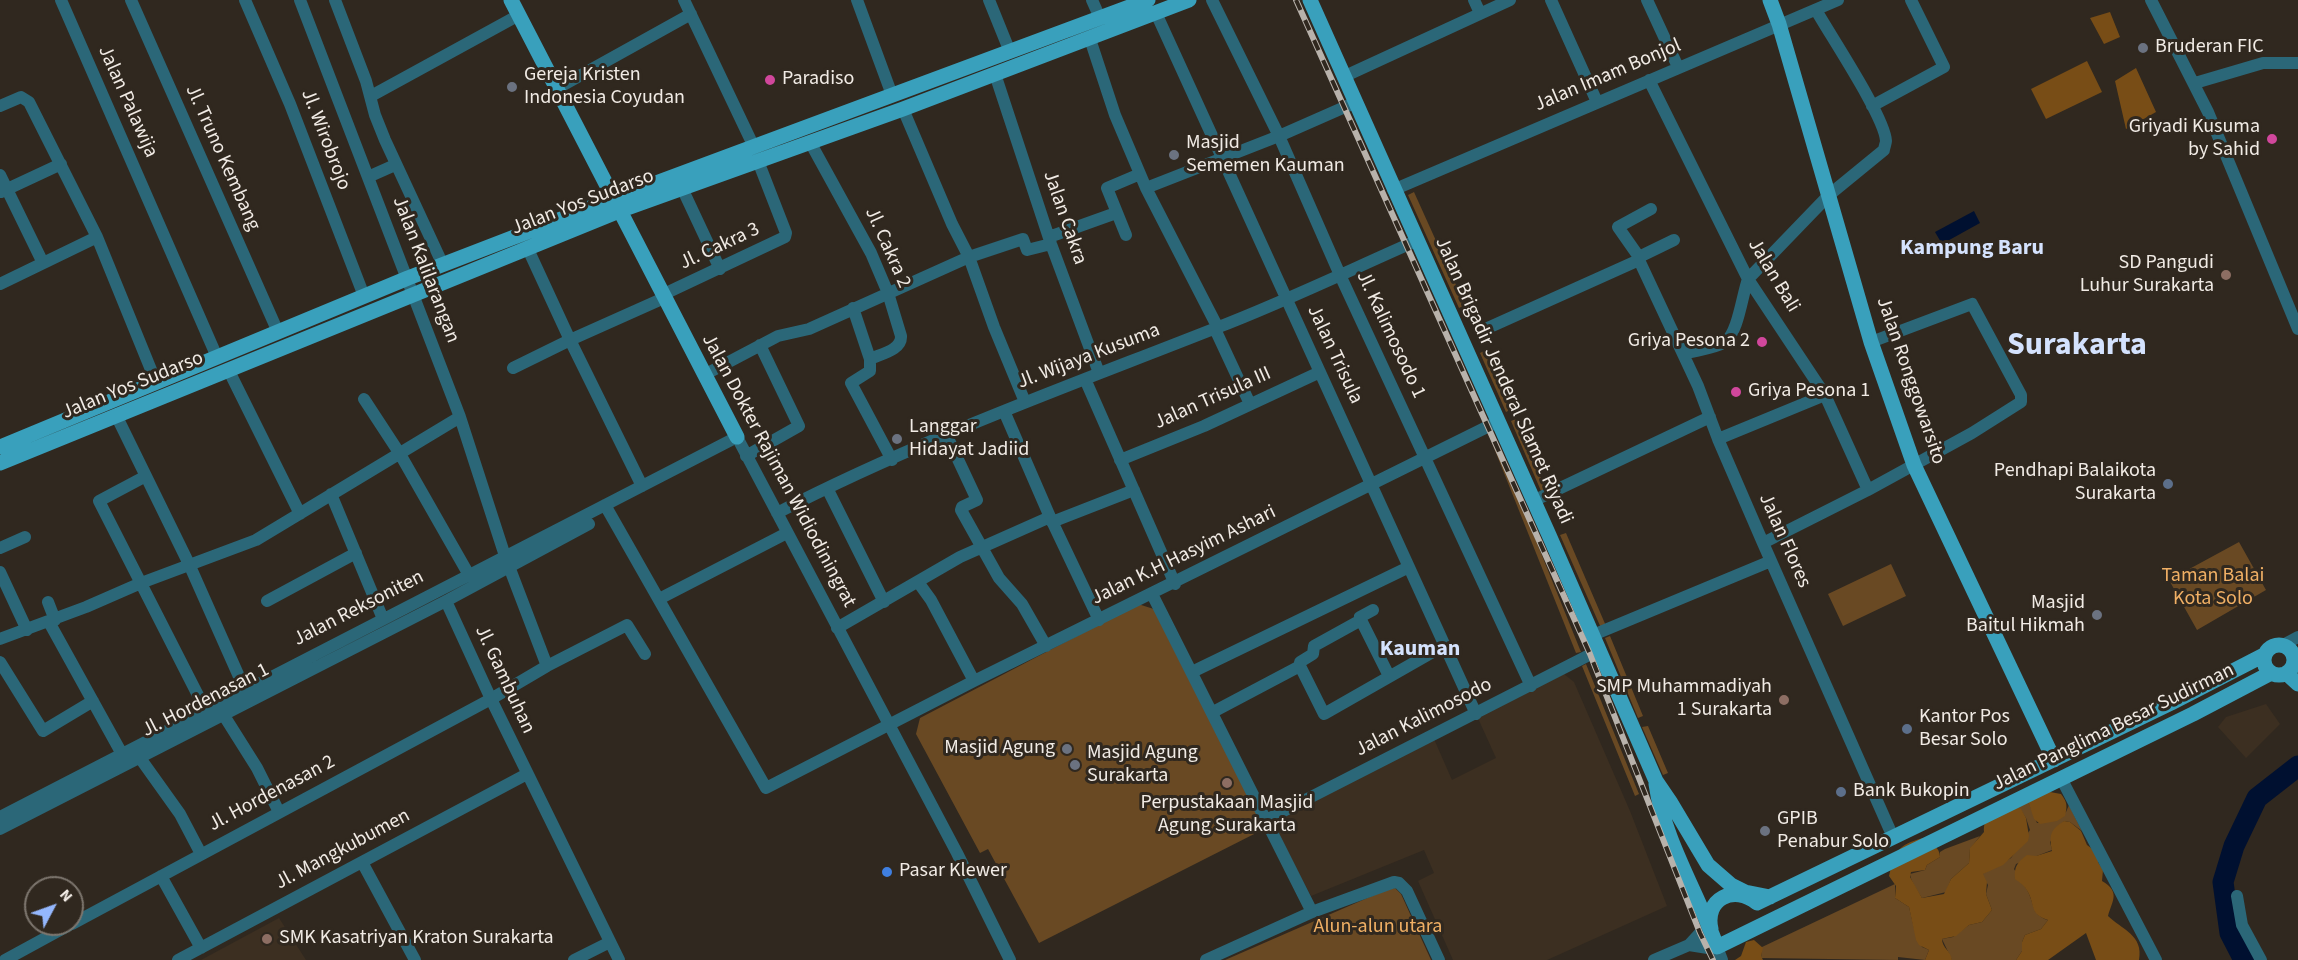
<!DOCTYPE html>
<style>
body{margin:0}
#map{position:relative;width:2298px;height:960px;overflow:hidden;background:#30281f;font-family:"Source Sans 3",sans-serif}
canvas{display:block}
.north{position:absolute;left:24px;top:876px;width:60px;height:60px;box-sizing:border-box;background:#30281f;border:2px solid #7d766e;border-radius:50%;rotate:49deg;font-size:16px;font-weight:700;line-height:24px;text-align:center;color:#f1ebe5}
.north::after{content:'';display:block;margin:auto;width:21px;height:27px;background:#94b7fd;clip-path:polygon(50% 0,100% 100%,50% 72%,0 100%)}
</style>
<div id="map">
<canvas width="2298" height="960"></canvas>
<div class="north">N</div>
</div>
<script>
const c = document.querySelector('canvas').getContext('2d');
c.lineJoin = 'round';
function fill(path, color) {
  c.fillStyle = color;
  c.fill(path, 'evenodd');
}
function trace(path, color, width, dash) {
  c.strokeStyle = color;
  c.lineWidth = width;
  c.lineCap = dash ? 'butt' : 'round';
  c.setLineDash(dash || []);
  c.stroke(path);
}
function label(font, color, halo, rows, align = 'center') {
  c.font = font + ' "Source Sans 3",sans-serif';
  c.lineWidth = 6;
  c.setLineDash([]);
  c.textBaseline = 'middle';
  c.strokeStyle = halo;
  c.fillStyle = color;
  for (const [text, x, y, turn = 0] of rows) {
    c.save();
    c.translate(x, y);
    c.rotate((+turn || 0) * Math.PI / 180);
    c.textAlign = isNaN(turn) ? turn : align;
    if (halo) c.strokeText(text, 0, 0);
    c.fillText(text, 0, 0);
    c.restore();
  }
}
fill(new Path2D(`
 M1564,674L1574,682L1630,811L1667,906L1547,960H1453L1418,881L1434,873L1424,850L1311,896L1274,828L1277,820L1434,739L1452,780L1496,758L1477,716Z
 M2266,704L2280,724L2246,758L2218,727L2226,717Z
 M279,918L306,960H201Z`), '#3c2f21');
fill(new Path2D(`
 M1414,192L1465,305L1459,308L1408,195Z
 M1486,350L1512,409L1506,412L1480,353Z
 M1516,419L1546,489L1541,491L1511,421Z
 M1494,437L1581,652L1576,653L1490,438Z
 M1566,533L1606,626L1601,628L1560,535Z
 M2239,542L2266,590L2197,630L2169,580Z
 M1891,564L1906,596L1843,626L1828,594Z
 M1138,604L1160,611L1266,828L1039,943L988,849L980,853L916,734L920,718Z
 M1610,636L1643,716L1638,718L1605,638Z
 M1586,664L1639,794L1635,796L1582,666Z
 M1648,726L1668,773L1663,775L1642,727Z
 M2028,801L2037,823H2043L2066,812L2069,805L2082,831L2070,822L2064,821L2050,842L2052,850L2016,864L2014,869C2018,876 2023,883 2027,890C2034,902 2032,916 2048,920L2041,929L2025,935L2022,942V951L2016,960H1952L1942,939L1953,937L1969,925L1982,922L1992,910L1986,894L1988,885L1982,874L2011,858L2030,830L2026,818L2015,802Z
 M1980,836L1970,849L1969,863L1951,879L1946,892L1922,898C1917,890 1911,882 1910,874L1925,870L1927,865L1940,857V852L1945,849Z
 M1895,884V898L1909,907L1914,928L1922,947L1929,950L1925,960L1898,957V960L1761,958L1762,947Z
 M1395,888L1401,894L1431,960H1225L1388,889Z`), '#694923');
fill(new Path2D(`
 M2110,12L2120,37L2104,44L2090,18Z
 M2087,61L2102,92L2046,119L2031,89Z
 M2136,68L2156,112L2126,129L2115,81Z
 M2050,792L2061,794C2068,803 2067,807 2065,816L2057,821L2040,824L2034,819L2027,798Z
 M2006,798L2021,809L2026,818L2029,836L2028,841L2003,865L1983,874L1987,882L1986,894L1992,910L1982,922L1969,925L1956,936L1942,939C1942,948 1951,951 1952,960H1925L1929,950L1919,945L1916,940L1909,907L1895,898L1896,886L1889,876C1895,852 1897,845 1923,838C1931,843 1940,847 1940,857L1927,865L1925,870L1911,872L1910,877L1922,898L1944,894L1951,879L1969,863L1970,848L1984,832C1983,819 1992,803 2006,798Z
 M2064,821L2070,822L2081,831L2087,845L2098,853V862L2103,870L2102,881C2121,892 2112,901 2108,916C2121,929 2144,935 2139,960H2096L2086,933L2048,960H2016L2022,951V942L2025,935L2041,929L2048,920C2028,914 2036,903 2026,889C2024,885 2019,882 2015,879C2014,866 2017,863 2027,855L2036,856L2052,851C2049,835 2050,830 2064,821Z
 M1754,940L1763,948L1761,956L1763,960H1735L1741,956L1746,942Z`), '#784d16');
fill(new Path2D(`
 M1974,211L1980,223L1942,244L1935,232Z`), '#001030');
trace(new Path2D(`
 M2244,960L2230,933L2223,882L2234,846L2257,798L2298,766`), '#001030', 21);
trace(new Path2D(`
 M61,0L217,357
 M131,0L278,332
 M245,0L290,104L364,296
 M300,0L460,417L505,556L547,666
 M335,0L366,81L375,115L385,140L443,265
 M684,0L754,147
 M857,0L892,95
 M989,0L1010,52
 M1092,0L1100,18
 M1212,0L1279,136L1340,275L1531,686
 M1474,0L1480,13
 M1551,0L1597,102
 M1647,0L1678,67
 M2151,0L2208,112L2298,329
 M1156,13L1476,714
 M1090,39L1115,115L1146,188L1218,328
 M995,74L1051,244L1099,373
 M1343,77L1510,0
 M1649,80L1748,279L1825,395L1868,490
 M2195,83L2263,63H2298
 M556,89L691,14
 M371,96L519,15
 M0,106L21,97L29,102L97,237L156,382
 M1872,106L1944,67L1911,0
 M903,109L952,224L969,257L994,327L1025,402
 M810,142L871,253L888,293L901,336C902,350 881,354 870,359
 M0,175L43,263
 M368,177L395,165
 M682,188L720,269
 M1146,188L1279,136L1354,103
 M1393,190L1838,0
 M1,192L61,164
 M1126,235L1107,188L1140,174
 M1049,237L1116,213
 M527,247L570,340L664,298
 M1639,257L1618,227L1651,209
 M1639,260L1698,386L1718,439L1763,543L1893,837
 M0,284L97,237
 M662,295L785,237L786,233L758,161
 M853,308L870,359V371L851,383L892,460
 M1215,329L1250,404
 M1481,331L1639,260V257L1674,240
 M1683,354C1696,350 1714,349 1725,342C1738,333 1742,296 1748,279L1829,195L1884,150C1884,148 1886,143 1886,141C1885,117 1830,35 1816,10
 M513,368L570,340L642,486
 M228,369L300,514
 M704,375L778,336L809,329L969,257L1023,239L1027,250L1051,244
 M1085,379L1175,584
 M364,399L400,454L469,575
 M1004,411L1050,517L1099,620
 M116,415L189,564L245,690
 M947,436L977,500L962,507L961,510L999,578L1022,604L1046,646
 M1718,439L1825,395
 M746,456L799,426L760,345
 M1120,460L1204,426L1320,372
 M146,476L99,501L206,711
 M827,488L884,602
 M331,494L383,619
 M1533,501L1710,417
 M605,505L766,788L974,681L1497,422
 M777,513C918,440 1069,386 1216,328C1284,302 1350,270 1416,241
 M1052,522L1134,490
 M1763,543L1868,490L1972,433L2021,402V395L1972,304L1871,342
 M0,548L25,537
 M0,572L27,630
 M918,582L931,600L974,681
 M1152,594L1312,912
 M659,599L787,533
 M267,601L356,553
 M446,601L491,699L619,960
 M48,602L55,620
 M1361,620L1360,617L1373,610
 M49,622L122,754
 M837,628L960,557L1050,517
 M1593,635L1771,561
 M0,639L86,607L141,583L256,540L460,417
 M2283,645L2298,637
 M2294,661L2298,658
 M0,662L43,731L93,701
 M1300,666L1324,714L1445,645
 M1192,672L1409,567
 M1213,712L1300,666V662L1313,654L1314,646L1361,620L1389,676
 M223,714L257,768L279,812
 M140,758L180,814L201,854
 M2061,778L2156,960
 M0,817L737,437L957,853L1010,960
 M1266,820L1599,650
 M0,829L446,601L589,524
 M362,862L415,960
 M161,876L201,948
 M2237,896L2242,925L2261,960
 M72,924L491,699L547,666L627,625L645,654
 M1689,945L1708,948L1717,947L1722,960
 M5,960L71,924
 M178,960L527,774
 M574,960L610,942
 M1206,960L1312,912L1394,882L1399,883L1407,891L1439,960
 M1654,960L1689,945L1700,933L1710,927`), '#2b6778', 12);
trace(new Path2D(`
 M511,0L737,437
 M1310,0L1549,535L1656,781L1671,803L1708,865L1731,885L1745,892L1770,897
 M1770,0L1779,24L1871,342L1914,465L2054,760
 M0,447L408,278L613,199L1148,0
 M0,463L619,211L903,109L1189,0
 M2264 660a15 15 0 1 1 30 0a15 15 0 1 1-30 0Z
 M2286,673L2298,684
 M1656,784C1664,841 1698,893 1717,947L2193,714L2271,673
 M1711,929C1704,899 1734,884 1757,903L2171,703L2264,655`), '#39a0bc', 15);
const rail = new Path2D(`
 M1296,0L1590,654L1700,933L1713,960`);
trace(rail, '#b8b2ab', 6);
trace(rail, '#30281f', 4, [11]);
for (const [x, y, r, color] of [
 [2143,48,6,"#6b7280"],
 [770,80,6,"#d1479c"],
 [512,87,6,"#6b7280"],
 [2272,139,6,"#d1479c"],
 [1174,155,6,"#6b7280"],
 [2226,275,6,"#8d6e63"],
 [1762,342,6,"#d1479c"],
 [1736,392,6,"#d1479c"],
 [897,439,6,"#6b7280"],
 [2168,484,6,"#5c6f8a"],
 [2097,615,6,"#6b7280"],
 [1784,700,6,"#8d6e63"],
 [1907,729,6,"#5c6f8a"],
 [1067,749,6,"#6b7280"],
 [1075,765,6,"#6b7280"],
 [1227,783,6,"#8d6e63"],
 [1841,792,6,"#5c6f8a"],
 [1765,831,6,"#6b7280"],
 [887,872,6,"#3f7fe0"],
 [267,939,6,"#8d6e63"]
]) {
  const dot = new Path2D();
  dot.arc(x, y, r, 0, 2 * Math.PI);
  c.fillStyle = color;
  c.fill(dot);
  trace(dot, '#30281f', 2);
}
label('20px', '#f1ebe5', '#30281f', [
 ["Bruderan FIC",2155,48],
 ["Gereja Kristen",524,76],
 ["Indonesia Coyudan",524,99],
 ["Paradiso",782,80],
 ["Griyadi Kusuma",2260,128,"right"],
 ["by Sahid",2260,151,"right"],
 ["Masjid",1186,144],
 ["Sememen Kauman",1186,167],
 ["SD Pangudi",2214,264,"right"],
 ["Luhur Surakarta",2214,287,"right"],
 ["Griya Pesona 2",1750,342,"right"],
 ["Griya Pesona 1",1748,392],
 ["Langgar",909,428],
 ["Hidayat Jadiid",909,451],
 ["Pendhapi Balaikota",2156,472,"right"],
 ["Surakarta",2156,495,"right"],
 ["Masjid",2085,604,"right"],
 ["Baitul Hikmah",2085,627,"right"],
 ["SMP Muhammadiyah",1772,688,"right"],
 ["1 Surakarta",1772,711,"right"],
 ["Kantor Pos",1919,718],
 ["Besar Solo",1919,741],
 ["Masjid Agung",1055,749,"right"],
 ["Masjid Agung",1087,754],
 ["Surakarta",1087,777],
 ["Bank Bukopin",1853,792],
 ["Perpustakaan Masjid",1227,804,"center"],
 ["Agung Surakarta",1227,827,"center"],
 ["GPIB",1777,820],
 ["Penabur Solo",1777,843],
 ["Pasar Klewer",899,872],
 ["SMK Kasatriyan Kraton Surakarta",279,939]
], 'left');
label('20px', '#f1ebe5', '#30281f', [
 ["Jalan Imam Bonjol",1608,76,-23],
 ["Jalan Palawija",127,102,66],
 ["Jl. Wirobrojo",325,140,69],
 ["Jl. Truno Kembang",222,158,66],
 ["Jalan Yos Sudarso",583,203,-21],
 ["Jalan Cakra",1064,218,71],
 ["Jl. Cakra 3",720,247,-25],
 ["Jl. Cakra 2",887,248,66],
 ["Jalan Kalilarangan",425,270,69],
 ["Jalan Bali",1773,276,59],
 ["Jl. Kalimosodo 1",1390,335,65],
 ["Jalan Trisula",1334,355,65],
 ["Jl. Wijaya Kusuma",1089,357,-21],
 ["Jalan Brigadir Jenderal Slamet Riyadi",1503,381,66],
 ["Jalan Ronggowarsito",1910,381,71],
 ["Jalan Yos Sudarso",133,386,-22],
 ["Jalan Trisula III",1213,399,-24],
 ["Jalan Dokter Rajiman Widiodiningrat",778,471,62],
 ["Jalan Flores",1784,541,66],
 ["Jalan K.H Hasyim Ashari",1184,556,-26],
 ["Jalan Reksoniten",359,609,-27],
 ["Jl. Gambuhan",504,680,65],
 ["Jl. Hordenasan 1",206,701,-27],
 ["Jalan Kalimosodo",1424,718,-27],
 ["Jalan Panglima Besar Sudirman",2114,728,-26],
 ["Jl. Hordenasan 2",272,794,-28],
 ["Jl. Mangkubumen",343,850,-28]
]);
label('20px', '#f1b065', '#30281f', [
 ["Taman Balai",2213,577],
 ["Kota Solo",2213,600],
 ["Alun-alun utara",1378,928]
]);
label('bold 22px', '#d4e2fd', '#30281f', [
 ["Kampung Baru",1972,249],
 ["Kauman",1420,650]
]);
label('bold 32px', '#d4e2fd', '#30281f', [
 ["Surakarta",2077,347]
]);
</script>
